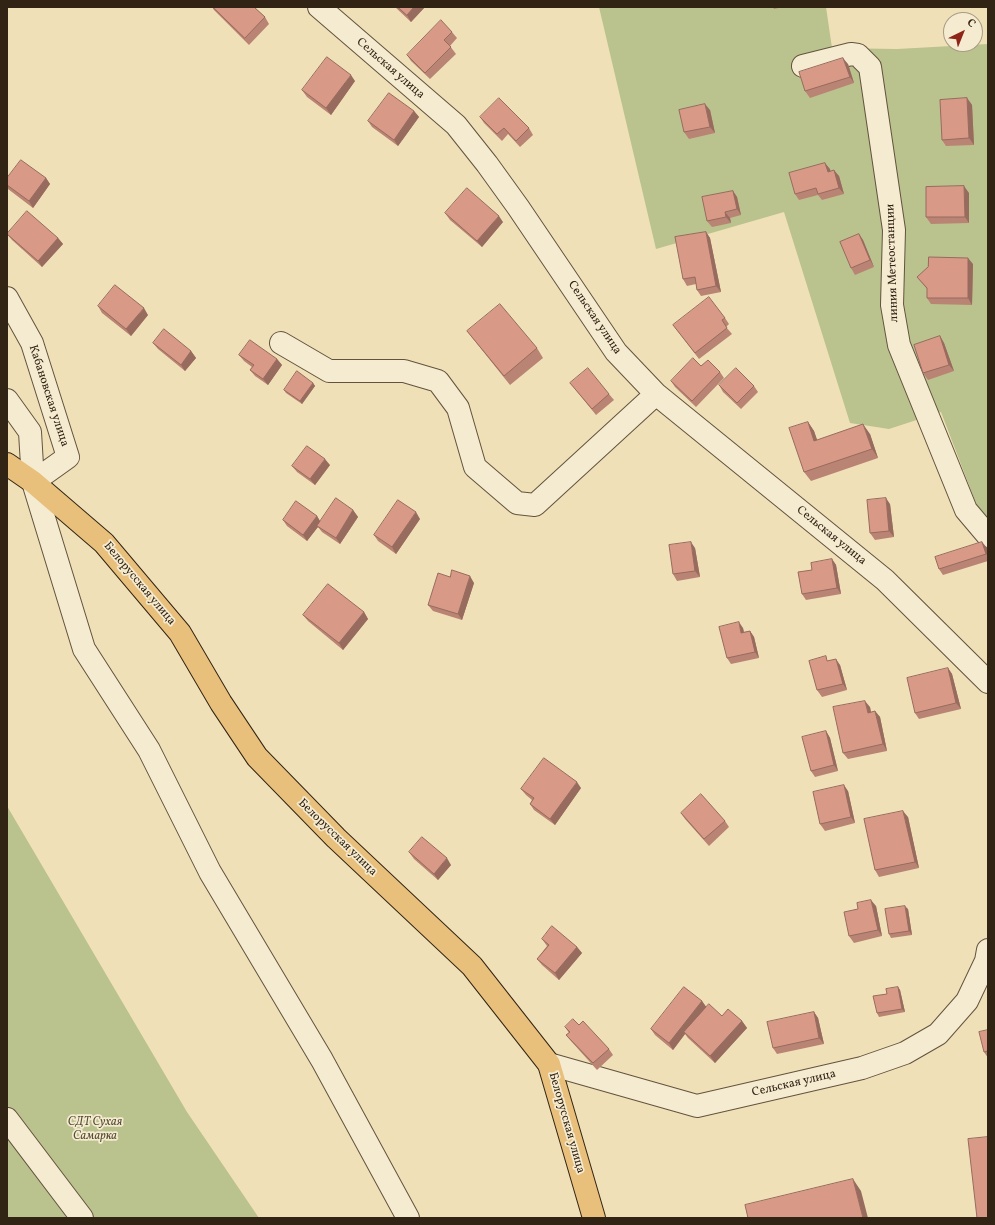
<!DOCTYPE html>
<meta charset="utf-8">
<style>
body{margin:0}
#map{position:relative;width:995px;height:1225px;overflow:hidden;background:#f0e0b7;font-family:Vollkorn,serif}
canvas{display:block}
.frame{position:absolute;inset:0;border:8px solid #322415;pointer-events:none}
.north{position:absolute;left:943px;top:12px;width:40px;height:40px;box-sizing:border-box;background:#f5ebd0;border:1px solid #a79b85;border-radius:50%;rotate:43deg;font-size:11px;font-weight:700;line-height:16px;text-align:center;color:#322415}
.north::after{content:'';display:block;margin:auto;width:14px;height:18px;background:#8f2418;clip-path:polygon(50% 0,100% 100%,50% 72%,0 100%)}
</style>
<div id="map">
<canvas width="995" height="1225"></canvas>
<div class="frame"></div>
<div class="north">С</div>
</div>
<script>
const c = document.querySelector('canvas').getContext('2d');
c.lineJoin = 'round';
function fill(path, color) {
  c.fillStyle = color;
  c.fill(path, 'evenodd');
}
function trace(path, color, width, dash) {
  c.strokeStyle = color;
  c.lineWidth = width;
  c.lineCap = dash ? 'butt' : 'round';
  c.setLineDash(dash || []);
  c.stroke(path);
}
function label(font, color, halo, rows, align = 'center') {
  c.font = font + ' Vollkorn,serif';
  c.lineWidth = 3.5;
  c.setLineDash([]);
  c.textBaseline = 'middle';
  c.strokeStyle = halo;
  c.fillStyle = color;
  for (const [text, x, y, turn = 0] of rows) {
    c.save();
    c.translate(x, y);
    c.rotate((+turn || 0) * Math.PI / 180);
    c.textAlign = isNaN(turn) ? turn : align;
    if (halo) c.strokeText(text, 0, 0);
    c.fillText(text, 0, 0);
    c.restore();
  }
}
fill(new Path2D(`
 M599,7H826L832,48L897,49L988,44V521L980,514L941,412L889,429L850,423L784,212L656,249Z
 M7,806L187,1112L259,1218H7Z`), '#bac28e');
const minor = new Path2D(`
 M319,7L456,125L487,164L518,207L616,352L656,394L885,580L988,682
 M803,66L851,54L858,55L870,67L894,230L892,305L899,345L966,510L988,536
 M7,298L32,343L68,457L33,482
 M281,343L329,371H404L438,381L458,408L475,467L517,503L535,505L656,394
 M7,400L30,432L33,482L84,649L149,750L210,872L322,1060L408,1218
 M549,1064L697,1106L862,1068L905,1053L938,1034L967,1001L986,961L988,950
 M7,1119L82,1218`);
const major = new Path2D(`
 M7,464L33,482L104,543L180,633L221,703L257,757L336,838L472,966L549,1064L594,1218`);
trace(minor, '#62533e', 24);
trace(major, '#322415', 24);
trace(minor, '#f5ebd0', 22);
trace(major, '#e8c07c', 22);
fill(new Path2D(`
 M212,7H254L265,17L269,24L249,45L214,10Z
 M395,7H425L411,22Z
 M773,7H783L774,9Z
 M452,32L457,38L450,46L456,54L430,79L411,61L407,55Z
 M848,64L854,83L810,98L805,91Z
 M355,81L331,115L307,97L302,90Z
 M967,98L972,105L974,145L946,146L942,140Z
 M710,110L715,133L689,139L684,132Z
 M414,111L419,117L398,146L372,127L368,121Z
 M480,117L529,128L533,135L520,147L508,134L502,141L484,123Z
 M825,163L830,171L839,176L844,194L822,200L818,195L799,200L795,194Z
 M7,178H46L50,184L33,208L8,189L7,188Z
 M733,191L737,197L741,215L730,218L731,223L712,227L707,221Z
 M969,193V223L931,224L926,217Z
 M445,213L503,222L482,247L450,220Z
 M706,232L710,238L721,292L701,296L697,290L696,284L687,286L683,279Z
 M7,234L58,238L63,244L42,267L12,240Z
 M859,234L863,240L874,267L855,275L851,268Z
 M973,264L972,305L931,304L927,298V289L917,277Z
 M98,306L148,315L131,336L102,313Z
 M725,318L729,324L726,327L732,334L699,359L673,325Z
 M467,331L537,348L543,358L510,385L474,340Z
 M940,336L944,343L954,371L928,380L923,373Z
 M153,343L191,351L196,358L185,371L158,349Z
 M239,355L277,359L282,365L268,385L255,376L250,370L252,367L244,361Z
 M720,372L724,378L696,407L675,387L671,381Z
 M313,383L315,386L302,404L286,393L284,390Z
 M570,383L609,394L614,400L596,415L575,389Z
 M719,385L754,386L758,392L741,409L723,392Z
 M808,422L814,431L817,440L870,434L878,458L811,481L804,472Z
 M330,465L315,485L297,472L292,466Z
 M890,504L894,537L875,540L870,533Z
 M353,510L358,517L340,544L322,532L318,527L307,541L287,526L283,520L317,516L320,521Z
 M420,519L396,554L378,541L374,535Z
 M982,542L987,548L988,552V561L943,575L939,569Z
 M695,548L700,577L677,581L673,574Z
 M832,559L836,565L841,594L806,600L802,594L812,570Z
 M450,577L474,583L462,620L433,611L428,605Z
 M364,612L368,619L343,650L308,621L303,615Z
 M743,628L744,632L750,631L754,637L759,658L731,664L727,658Z
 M829,661L840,665L847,690L822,697L817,690Z
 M948,668L952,674L961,709L919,719L915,713Z
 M870,707L871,712L875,711L880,717L887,751L848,759L843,753Z
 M826,731L830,738L838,771L815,777L811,771Z
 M581,788L555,825L534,810L530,804L532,800L526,795L521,789Z
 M848,791L855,823L825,831L820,824Z
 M681,813L725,821L729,827L709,846L685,819Z
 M908,817L919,868L879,877L875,870Z
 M409,852L451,865L438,880L414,859Z
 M876,906L882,936L854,943L849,936Z
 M908,909L912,935L891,938L889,934Z
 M542,939L577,947L582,953L559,980L542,965L537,959L547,946Z
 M898,987L900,990L905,1012L879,1017L877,1013L887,994Z
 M702,1001L706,1007L722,1016L742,1021L747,1028L715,1063L688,1038L685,1034L673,1050L655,1035L651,1029Z
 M814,1012L818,1018L824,1044L777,1054L773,1048Z
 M579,1025L609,1049L613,1055L597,1070L571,1041L566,1035L569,1033L565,1027Z
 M988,1030V1058L984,1052Z`), '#ba8474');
fill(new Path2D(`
 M414,7H425L411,22L407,15Z
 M843,58L848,64L854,83L850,77Z
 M351,75L355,81L331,115L326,108Z
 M967,98L972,105L974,145L969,138Z
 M705,104L710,110L715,133L710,127Z
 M414,111L419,117L398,146L394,140Z
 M825,163L830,169L832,178L828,172Z
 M834,170L839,176L844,194L839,188Z
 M46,178L50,184L33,208L29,201Z
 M964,186L969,193V223L965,217Z
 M733,191L737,197L741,215L737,209Z
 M725,212L730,218L731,223L726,217Z
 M499,216L503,222L482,247L477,241Z
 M706,232L710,238L721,292L716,286Z
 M859,234L863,240L874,267L870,260Z
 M58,238L63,244L42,267L38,261Z
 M968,258L973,264L972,305L968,298Z
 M144,308L148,315L131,336L126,329Z
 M940,336L944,343L954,371L949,365Z
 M191,351L196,358L185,371L181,365Z
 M277,359L282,365L268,385L263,379Z
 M313,383L315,386L302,404L300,401Z
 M808,422L814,431L821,451L814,441Z
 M863,424L870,434L878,458L872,449Z
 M325,459L330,465L315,485L310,479Z
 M886,498L890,504L894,537L889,531Z
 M353,510L358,517L340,544L336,538Z
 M416,512L420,519L396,554L392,547Z
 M317,516L321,523L307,541L303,535Z
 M691,542L695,548L700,577L695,571Z
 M982,542L987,548L988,552V556L986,554Z
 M832,559L836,565L841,594L837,588Z
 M470,576L474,583L462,620L458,614Z
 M364,612L368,619L343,650L339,643Z
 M739,622L743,628L745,639L741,633Z
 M750,631L754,637L759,658L755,652Z
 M836,659L840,665L847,690L843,684Z
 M948,668L952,674L961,709L956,703Z
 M865,701L870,707L872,719L868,713Z
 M875,711L880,717L887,751L883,744Z
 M826,731L830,738L838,771L834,765Z
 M577,782L581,788L555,825L550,819Z
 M844,785L848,791L855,823L851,817Z
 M903,811L908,817L919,868L915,862Z
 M447,858L451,865L438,880L434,874Z
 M871,900L876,906L882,936L878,930Z
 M905,906L908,909L912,935L909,931Z
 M577,947L582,953L559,980L555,973Z
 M898,987L900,990L905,1012L902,1009Z
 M702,1001L707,1008L684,1032L685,1034L673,1050L669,1043Z
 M814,1012L818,1018L824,1044L819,1038Z
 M742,1021L747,1028L715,1063L710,1056Z
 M853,1179L861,1191L868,1218H863Z`), '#976b5e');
const building = new Path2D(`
 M213,7H254L265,17L245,38Z
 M398,7H414L407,15Z
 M441,20L452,32L444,40L451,47L425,73L407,55Z
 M327,57L351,75L326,108L302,90Z
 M843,58L850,77L805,91L799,72Z
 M389,93L414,111L394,140L368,121Z
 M499,98L529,128L516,141L504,128L497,134L480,117Z
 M967,98L969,138L942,140L940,100Z
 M705,104L710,127L684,132L679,110Z
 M21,160L46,178L29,201L7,185V178Z
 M825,163L828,172L834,170L839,188L818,194L816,188L795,194L789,173Z
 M964,186L965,217H926V187Z
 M467,188L499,216L477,241L445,213Z
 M733,191L737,209L725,212L726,217L707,221L702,197Z
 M27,211L58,238L38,261L7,234Z
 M706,232L716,286L697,290L695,277L683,279L675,237Z
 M859,234L870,260L851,268L840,242Z
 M929,257L968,258V298H927V288L917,277L928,267Z
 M115,285L144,308L126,329L98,306Z
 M709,297L725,318L722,320L727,328L695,353L673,325Z
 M500,304L537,348L504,376L467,331Z
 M164,329L191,351L181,365L153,343Z
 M940,336L949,365L923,373L914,345Z
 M250,340L277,359L263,379L250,370L254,365L239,355Z
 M693,358L701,366L708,360L720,372L692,401L671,381Z
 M588,368L609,394L592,409L570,383Z
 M736,368L754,386L737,403L719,385Z
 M297,371L313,383L300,401L284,390Z
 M808,422L814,441L863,424L872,449L804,472L789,428Z
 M307,446L325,459L310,479L292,466Z
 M336,498L353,510L336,538L317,526Z
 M886,498L889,531L870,533L867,500Z
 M398,500L416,512L392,547L374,535Z
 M296,501L317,516L303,535L283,520Z
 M691,542L695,571L673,574L669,545Z
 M982,542L986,554L939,569L935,557Z
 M832,559L837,588L802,594L798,572L812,570L811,563Z
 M452,570L470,576L458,614L428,605L438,573L450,577Z
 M328,584L364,612L339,643L303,615Z
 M739,622L741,633L750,631L755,652L727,658L719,627Z
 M826,656L827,661L836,659L843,684L817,690L809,661Z
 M948,668L956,703L915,713L907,678Z
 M865,701L868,713L875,711L883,744L843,753L833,707Z
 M826,731L834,765L811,771L802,737Z
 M544,758L577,782L550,819L530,804L534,798L521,789Z
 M844,785L851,817L820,824L813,792Z
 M701,794L725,821L704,839L681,813Z
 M903,811L915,862L875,870L864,819Z
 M422,837L447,858L434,874L409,852Z
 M871,900L878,930L849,936L844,912L858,909L857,903Z
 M905,906L909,931L889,934L885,909Z
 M552,926L577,947L555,973L537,959L549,945L542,939Z
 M684,987L702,1001L669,1043L651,1029Z
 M898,987L902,1009L877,1013L873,996L887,994L886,989Z
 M709,1004L722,1016L728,1009L742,1021L710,1056L684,1032Z
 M814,1012L819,1038L773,1048L767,1022Z
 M573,1019L579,1025L583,1021L609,1049L593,1063L566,1035L570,1032L565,1027Z
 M988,1030V1051L984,1052L979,1032Z
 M988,1137V1218H977L968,1139Z
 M853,1179L863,1218H748L745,1205Z`);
fill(building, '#d89987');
trace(building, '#976b5e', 1);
label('12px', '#322415', '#f5ebd0', [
 ["Сельская улица",390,69,41],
 ["линия Метеостанции",893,263,-92],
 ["Сельская улица",594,318,56],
 ["Кабановская улица",48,396,72],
 ["Сельская улица",831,536,39],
 ["Белорусская улица",139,584,50],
 ["Белорусская улица",337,838,44],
 ["Сельская улица",794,1084,-13],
 ["Белорусская улица",566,1123,74]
]);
label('italic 12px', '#544c33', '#f5ebd0', [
 ["СДТ Сухая",95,1123],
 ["Самарка",95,1137]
]);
</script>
